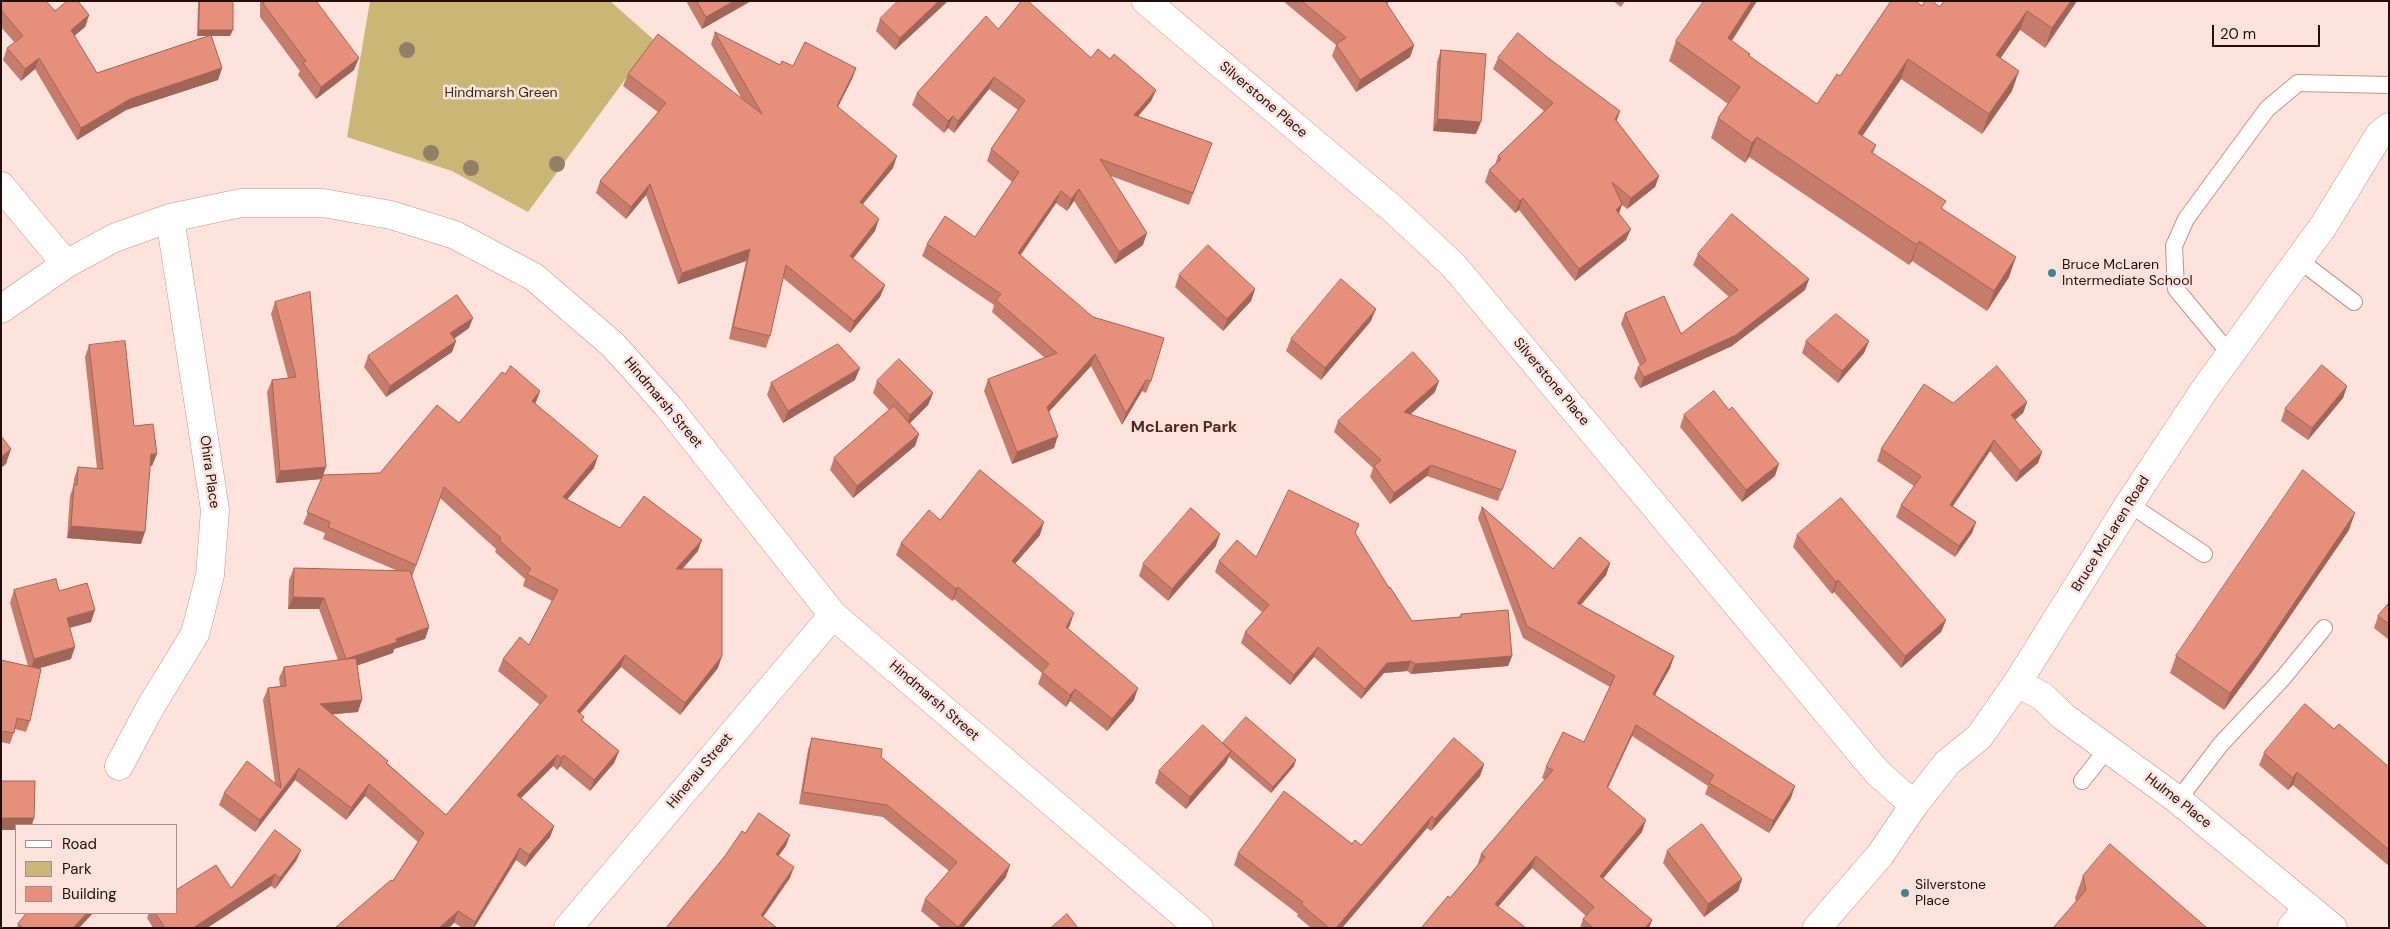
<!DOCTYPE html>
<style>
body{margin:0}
#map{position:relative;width:2390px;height:929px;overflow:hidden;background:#fee3dd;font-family:"DM Sans",sans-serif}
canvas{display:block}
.frame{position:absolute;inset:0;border:2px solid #230d09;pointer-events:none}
.legend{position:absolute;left:15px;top:824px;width:162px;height:90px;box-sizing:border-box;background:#fee3dd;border:1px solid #a68d88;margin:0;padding:6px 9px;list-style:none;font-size:15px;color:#230d09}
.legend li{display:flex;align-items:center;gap:10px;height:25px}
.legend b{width:25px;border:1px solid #a68d88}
.scale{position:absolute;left:2212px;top:25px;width:108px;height:22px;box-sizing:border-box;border:2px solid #230d09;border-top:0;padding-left:6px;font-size:15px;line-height:18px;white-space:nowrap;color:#230d09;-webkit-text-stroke:4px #fee3dd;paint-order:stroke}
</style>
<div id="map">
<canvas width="2390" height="929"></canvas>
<div class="frame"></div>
<ul class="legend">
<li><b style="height:6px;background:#fff"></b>Road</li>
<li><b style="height:14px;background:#cab776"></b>Park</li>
<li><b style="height:14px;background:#e6907c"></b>Building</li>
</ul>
<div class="scale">20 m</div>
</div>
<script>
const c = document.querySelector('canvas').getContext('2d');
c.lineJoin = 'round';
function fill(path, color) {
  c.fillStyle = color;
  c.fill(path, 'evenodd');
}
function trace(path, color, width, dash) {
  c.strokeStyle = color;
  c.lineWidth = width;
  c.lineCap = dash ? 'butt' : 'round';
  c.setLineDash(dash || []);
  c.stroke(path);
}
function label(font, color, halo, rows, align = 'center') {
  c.font = font + ' "DM Sans",sans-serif';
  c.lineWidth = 5;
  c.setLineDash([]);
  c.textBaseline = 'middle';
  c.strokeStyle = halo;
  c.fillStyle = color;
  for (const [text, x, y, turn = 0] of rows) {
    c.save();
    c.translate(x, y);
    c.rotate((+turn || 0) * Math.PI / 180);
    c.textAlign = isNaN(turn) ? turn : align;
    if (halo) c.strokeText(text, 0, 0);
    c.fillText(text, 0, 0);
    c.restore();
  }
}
fill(new Path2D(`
 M370,1H610L654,40L528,212L452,171L347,137Z`), '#cab776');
const service = new Path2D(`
 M2299,260L2354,302
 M2229,353L2176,289L2174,246L2186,219L2267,109L2298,83L2389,85
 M2129,504L2204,554
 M2082,781L2107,749
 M2178,800L2221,744L2283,678L2324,628`);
const minor = new Path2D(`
 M1146,1L1394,210L1454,266L1877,772L1914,805
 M1,186L66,264
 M1,309L66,264L114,238L170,218L241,203H323L391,215L455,235L534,277L613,345L667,405L833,615L1199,928
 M2017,683L2042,696L2064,717L2178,800L2333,928
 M119,766L151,706L195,634L210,575L215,510L170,218
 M568,928L833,615
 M2291,928L2308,907`);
const secondary = new Path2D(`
 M1817,928L1880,855L1914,805L1947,763L1979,737L2017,683L2129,504L2205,389L2324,225L2379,135L2389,127`);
trace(service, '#cd9182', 18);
trace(minor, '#cd9182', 29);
trace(secondary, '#cd9182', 29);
trace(service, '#fff', 16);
trace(minor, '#fff', 28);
trace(secondary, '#fff', 28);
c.fillStyle = '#917f67';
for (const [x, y] of [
 [407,50],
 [431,153],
 [557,164],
 [471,168]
]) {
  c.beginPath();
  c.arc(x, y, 8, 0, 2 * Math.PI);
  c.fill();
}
fill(new Path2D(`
 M1,1L55,11L89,15L85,27L74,36L97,73L208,36H197L198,1H233L230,36H211L222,68L218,80L126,110L77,140L35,69L21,81L3,60L7,48L15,43L1,27Z
 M260,1H316L354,70L316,99L298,75L300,71L260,17Z
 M686,1H751L702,29Z
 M948,1L895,50L876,31L880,19Z
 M1283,1H1390L1387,4L1414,45L1410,57L1356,92L1332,56L1336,45Z
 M1613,1H1625L1621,7Z
 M1757,1L1732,41L1749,56L1817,104L1840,76L1922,6L1940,7L1944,1H2077L2045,48L2020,30L2000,58L2012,91L1982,134L1901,79L1862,136L1876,145L1873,153L1943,209L2009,277L1987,311L1912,261L1909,265L1749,157L1745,163L1711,138L1718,118L1728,104L1669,61L1676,41Z
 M998,29L1091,58L1110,59L1156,90L1151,101L1138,116L1212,143L1189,205L1111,176L1143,245L1115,264L1074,201L1067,211L1056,203L1020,255L1151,381L1146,393L1142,391L1122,425L1091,366L1049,412L1054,448L1012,464L984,391L988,379L1045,358L992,312L994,305L922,256L927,244L975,237L1012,182L987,161L991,149L1018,110L989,89L954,133L948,128L944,133L912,105L917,93Z
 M715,32L780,65L793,66L856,68L852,79L838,107L893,168L863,204L875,231L853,259L885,285L880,297L850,333L783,278L770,336L766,348L729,339L746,261L678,284L646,195L626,219L596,193L600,181L658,112L623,86L628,74L742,99L711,44Z
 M1441,50L1476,134L1433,131L1437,62Z
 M1498,58L1617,121L1659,176L1655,187L1627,209L1622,205L1619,214L1626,240L1575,281L1519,210L1515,213L1485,182L1489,170L1495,165L1498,156L1544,111L1493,69Z
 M1698,254L1809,279L1805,290L1732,346L1640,388L1634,378L1638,367L1640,366L1621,324L1625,313L1681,334L1729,297L1693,265Z
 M1179,275L1255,289L1251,301L1223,331L1175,287Z
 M275,302L323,475L380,473L459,423L505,374L540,391L535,404L594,468L567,499L620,528L698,551L682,569L718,668L680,715L621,667L580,714L584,717L582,720L619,751L614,763L590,791L560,766L557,770L553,766L521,798L554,826L550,837L525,867L516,860L474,928H462L393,881L418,842L365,796L346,820L295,780L255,832L219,805L224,793L275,783L263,700L268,688L280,686L279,678L284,667L338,660L319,609H288L289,580L294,568L398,571L323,539L325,533L303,524L322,479L276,483L267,392L272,380L288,378L271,314ZM440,498L496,549L495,552L525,579L523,586L552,601L529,645L503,659L498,671L540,705L446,815L387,763L388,761L332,714L358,712L357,665L393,653L394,649L425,639L429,627L412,577Z
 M1371,321L1321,380L1286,351L1291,339Z
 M469,328L454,339L456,341L452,352L386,397L364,367L368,356Z
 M1806,341H1869L1864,353L1838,383L1802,353Z
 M89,345L134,426L152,466H150L141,544L67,538L70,496L73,487L74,479L78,467L97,469L85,357Z
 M855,380L783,423L767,395L771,383Z
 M877,381L933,393L928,405L910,423L919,434L915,446L853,498L830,470L834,458L889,410L873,393Z
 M2347,386L2343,398L2308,440L2281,421L2285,409Z
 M1435,392L1410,414L1516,451L1498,501L1427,476L1390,504L1370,477L1373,468L1334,432L1338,421Z
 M2027,402L2023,413L2015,420L2042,452L2038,463L2016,482L1990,451L1953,506L1976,522L1972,533L1955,557L1896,517L1901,505L1914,486L1877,461L1881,449L1953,403Z
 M1684,415L1775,476L1742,502L1680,427Z
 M1482,507L1553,569L1610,563L1606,575L1581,605L1674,656L1670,668L1654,695L1791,798L1769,833L1705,794L1708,786L1632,736L1608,788L1642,832L1603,878L1652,920L1649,928H1580L1583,919L1586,916L1532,868L1498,907L1450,898L1477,866L1481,854L1545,780L1542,778L1546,767L1584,742L1610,687L1523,638L1478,518Z
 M940,520L1040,535L1015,564L1070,625L1068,629L1134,700L1107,731L1070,701L1066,707L1038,684L1042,673L954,599L952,601L896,555L901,543Z
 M2349,530L2254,669L2224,710L2170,673L2176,656Z
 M1356,534L1389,588L1412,621L1459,617L1461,614L1512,656L1508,666L1411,674L1407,671L1384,673L1361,699L1314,657L1290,685L1241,643L1245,632L1262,612L1215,572L1219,561L1256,557Z
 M1797,535L1946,620L1941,632L1901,668L1834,592L1832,594L1793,547Z
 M1216,546L1168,601L1139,576L1143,564Z
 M14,590L59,591L91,622L69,628L71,659L40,668L30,721L26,732L15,729L10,744L1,742V660L28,666L10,603Z
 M2389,603V640L2374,628L2378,616Z
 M2334,729L2389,767V866L2293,785L2288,790L2259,765L2264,753Z
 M812,738L881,757L1006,877L963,928H941L921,911L925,899L949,871L883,817L799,804L808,750Z
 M1222,744L1294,766L1271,793L1229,757L1226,763L1186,809L1155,783L1159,771Z
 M1484,764L1480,776L1431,831L1427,828L1342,928H1311L1297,916L1298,914L1234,865L1238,853L1352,844L1361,845Z
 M301,850L296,861L275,889L271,886L207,928H153L147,918L149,913H176L231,888Z
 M1667,851L1742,879L1738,891L1704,917L1663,863Z
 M2083,876L2207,928L2076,901L2075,898Z
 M27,913H93L79,928H17L18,924Z`), '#c67c6b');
fill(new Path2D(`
 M734,1H751L702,29L706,17Z
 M939,1H948L895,50L900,38Z
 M1752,1H1757L1720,58L1728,38Z
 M2071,1H2077L2045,48L2052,28Z
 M2027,11L2020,30L1989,75L1996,55Z
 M89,15L85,27L67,42L71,30Z
 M199,30H233L230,36H197Z
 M1414,45L1410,57L1356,92L1360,80Z
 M39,58L35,69L21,81L25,69Z
 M359,58L354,70L316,99L321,87Z
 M1908,59L1901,79L1851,153L1858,133Z
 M222,68L218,80L126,110L77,140L81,128L130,99Z
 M856,68L852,79L832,118L837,106Z
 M2019,71L2012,91L1982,134L1989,114Z
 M994,77L989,89L954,133L958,121Z
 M1156,90L1151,101L1130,126L1134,115Z
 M1620,111L1616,123L1615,119Z
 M953,116L948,128L944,133L948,121Z
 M1438,119L1481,122L1476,134L1433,131Z
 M1757,137L1749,157L1745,163L1752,143Z
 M897,156L893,168L855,213L860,202Z
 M1659,176L1655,187L1627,209L1631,198Z
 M650,184L646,195L626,219L631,207Z
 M1079,189L1074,201L1067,211L1071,199Z
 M1061,191L1056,203L1014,265L1018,253Z
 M1523,198L1519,210L1515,213L1520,201Z
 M1622,204L1618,216L1616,210Z
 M879,219L875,231L845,268L850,256Z
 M1631,229L1626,240L1575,281L1579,269Z
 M1147,233L1143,245L1115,264L1119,252Z
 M1919,241L1912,261L1909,265L1917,245Z
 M750,249L746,261L678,284L682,273Z
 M2016,257L2009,277L1987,311L1994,291Z
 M1809,279L1805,290L1732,346L1640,388L1644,377Z
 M885,285L880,297L850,333L854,321Z
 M1255,289L1251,301L1223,331L1227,319Z
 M1376,309L1371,321L1321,380L1325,368Z
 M473,318L469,328L446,344L450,333Z
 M456,341L452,352L386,397L390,386Z
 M1869,341L1864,353L1838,383L1842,371Z
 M1095,354L1091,366L1043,418L1047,407Z
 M860,368L855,380L783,423L788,411Z
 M1146,380L1142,391L1122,425L1126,413Z
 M1439,381L1435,392L1400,424L1404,412Z
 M2347,386L2343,398L2308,440L2312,428Z
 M540,391L536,402L528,413L532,401Z
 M933,393L928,405L906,427L910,415Z
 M2027,402L2023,413L2007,426L2011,415Z
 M919,434L915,446L853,498L857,486Z
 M1058,436L1054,448L1012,464L1017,452Z
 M1994,440L1990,451L1946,516L1950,505Z
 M11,449L6,464L1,468V457Z
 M2042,452L2038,463L2016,482L2020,471Z
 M151,454H157L152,466H147Z
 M598,456L594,468L559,509L563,497Z
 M1779,464L1775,476L1742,502L1746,490Z
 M1431,465L1427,476L1390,504L1394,493Z
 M326,467L322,479L276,483L280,471Z
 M2355,513L2349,530L2254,669L2224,710L2230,693Z
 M1044,522L1040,535L1007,573L1012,561Z
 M1976,522L1972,533L1955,557L1959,546Z
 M71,526L145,532L141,544L67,538Z
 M1220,534L1216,546L1168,601L1172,589Z
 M702,540L698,551L672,581L676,569Z
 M1610,563L1606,575L1573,614L1577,603Z
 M1838,580L1834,592L1832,594L1836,582Z
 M958,587L954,599L952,601L956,589Z
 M293,597L324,598L319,609H288Z
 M95,610L91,622L62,630L67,618Z
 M1074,613L1070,625L1061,639L1066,627Z
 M1946,620L1941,632L1901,668L1905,656Z
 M429,627L425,639L394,649L393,653L342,671L346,659L396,639Z
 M75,647L71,659L30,671L34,659Z
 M1318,647L1314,657L1290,685L1294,675Z
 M625,655L621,667L572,722L577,711Z
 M722,656L718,668L680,715L685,703Z
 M1512,656L1508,666L1411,674L1415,664Z
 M1674,656L1670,668L1649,706L1653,694Z
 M1411,661L1407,671L1384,673L1361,699L1365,689L1387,663Z
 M1138,688L1134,700L1107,731L1112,719Z
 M1075,689L1070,701L1066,707L1070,695Z
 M362,700L358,712L316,716L320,704Z
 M1636,725L1632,736L1602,799L1607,787Z
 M619,751L614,763L590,791L594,780Z
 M1231,751L1226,763L1186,809L1190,797Z
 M557,755L553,766L513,806L517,795Z
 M564,755L560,766L557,770L562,758Z
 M1296,760L1294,766L1271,793L1273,787Z
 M1484,764L1480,776L1431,831L1435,819Z
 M299,768L295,780L255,832L260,820Z
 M2297,772L2293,785L2288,790L2293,778Z
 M369,784L365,796L346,820L351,808Z
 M1795,786L1791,798L1769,833L1773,821Z
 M1432,816L1427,828L1342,928H1336Z
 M1,818H34L32,825H16V830H1Z
 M1646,820L1642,832L1596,887L1600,876Z
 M554,826L550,837L525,867L529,855Z
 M790,835L786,846L772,865L776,854Z
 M520,848L516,860L474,928H473L475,922Z
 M301,850L296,861L275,889L280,878Z
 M1536,856L1532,868L1490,916L1495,904Z
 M1010,865L1006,877L963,928H958Z
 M794,867L790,878L757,926L761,915Z
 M275,874L271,886L207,928H193Z
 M1742,879L1738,891L1704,917L1708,904Z
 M458,911L454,923L449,928H439Z
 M87,913H93L79,928H73Z
 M1652,920L1649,928H1645Z`), '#a16557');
const building = new Path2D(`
 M1,1H46L55,11L67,1H78L89,15L71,30L97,73L211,35L222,68L130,99L81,128L39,58L25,69L7,48L23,36L1,10Z
 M200,1H233V30H199Z
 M264,1H316L359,58L321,87L303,63L306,61L264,5Z
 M697,1H734L706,17Z
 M898,1H939L900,38L880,19Z
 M1022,1H1028L1091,58L1098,49L1110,59L1114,54L1156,90L1134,115L1212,143L1193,193L1100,159L1147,233L1119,252L1079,189L1071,199L1061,191L1018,253L1093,317L1164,338L1151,381L1146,380L1126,413L1095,354L1047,407L1058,436L1017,452L988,379L1057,353L996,300L1001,294L927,244L945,216L975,237L1019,172L991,149L1025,100L994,77L958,121L953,116L948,121L917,93L986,16L998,29Z
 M1302,1H1385L1414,45L1360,80L1336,44L1346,38Z
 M1704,1H1752L1728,38L1750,54L1748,55L1817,104L1837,74L1840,76L1891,1H1915L1922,6L1925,1H1932L1940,7L1944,1H2071L2052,28L2027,11L1996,55L2019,71L1989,114L1908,59L1858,133L1876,145L1871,152L1946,201L1941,208L2016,257L1994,291L1919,241L1917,245L1757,137L1752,143L1718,118L1740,87L1676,41Z
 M715,32L780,65L782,61L793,66L805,42L856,68L837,106L897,156L860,202L879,219L850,256L885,285L854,321L786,265L770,336L733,327L750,249L682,273L650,184L631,207L600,181L666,103L628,74L658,34L762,114Z
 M1518,33L1547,57L1620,111L1615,119L1659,176L1631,198L1612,182L1622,204L1616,210L1631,229L1579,269L1523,198L1520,201L1489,170L1501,159L1498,156L1553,103L1498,58Z
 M1441,50L1486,54L1481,122L1438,119Z
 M1732,214L1809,279L1736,335L1644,377L1638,367L1646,361L1625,313L1664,296L1681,334L1738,290L1698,254Z
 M1208,245L1255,289L1227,319L1179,275Z
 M1341,279L1376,309L1325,368L1291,339Z
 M310,292L326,467L280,471L272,380L296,377L275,302Z
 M457,295L473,318L450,333L456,341L390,386L368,356Z
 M1836,314L1869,341L1842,371L1806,341Z
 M125,341L134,426L153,424L157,454H151L145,532L71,526L74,485H77L78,467L103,469L89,345Z
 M838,344L860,368L788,411L771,383Z
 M1413,352L1439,381L1404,412L1516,451L1502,490L1431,465L1394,493L1374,466L1381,460L1338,421Z
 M899,359L933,393L910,415L877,381Z
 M2322,365L2347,386L2312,428L2285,409Z
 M511,366L540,391L532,401L598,456L563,497L620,528L644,496L702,540L676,569H722V656L685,703L625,655L577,711L584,717L581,720L619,751L594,780L564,755L562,758L557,755L517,795L554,826L529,855L520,848L475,922L458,911L439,928H335L391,880L393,881L424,833L369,784L351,808L299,768L260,820L224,793L247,761L281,788L268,688L286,686L284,667L346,659L324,598L293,597L294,568L410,571L429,627L396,639L397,642L346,659L356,658L362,700L320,704L388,761L386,763L446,815L547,696L503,659L520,637L529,645L558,590L527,574L531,569L499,540L501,538L444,487L416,565L328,527L330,522L307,512L323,475L380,473L437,405L459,423L502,372L505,374Z
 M1997,366L2027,402L2011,415L2042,452L2020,471L1994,440L1950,505L1976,522L1959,546L1901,505L1921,476L1881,449L1924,384L1953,403Z
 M1714,391L1729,410L1732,407L1779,464L1746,490L1684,415Z
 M894,406L919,434L857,486L834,458Z
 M1,436L11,449L1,457Z
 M980,470L1044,522L1012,561L1074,613L1066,627L1138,688L1112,719L1075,689L1070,695L1042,672L1049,664L958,587L956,589L901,543L929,510L940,520Z
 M2303,470L2355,513L2261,652L2230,693L2176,656Z
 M1289,490L1359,524L1355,533L1389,588L1390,587L1412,621L1461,617V614L1508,610L1512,656L1415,664L1411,661L1387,663L1365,689L1318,647L1294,675L1245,632L1269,605L1219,561L1237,540L1256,557Z
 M1841,498L1946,620L1905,656L1838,580L1836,582L1797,535Z
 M1482,507L1553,569L1580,537L1610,563L1577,603L1674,656L1653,694L1795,786L1773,821L1709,783L1714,775L1636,725L1607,787L1646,820L1600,876L1652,920L1645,928H1593L1583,919L1594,907L1536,856L1495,904L1526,928H1421L1448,896L1450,898L1485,857L1481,854L1553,770L1546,767L1563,732L1584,742L1615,676L1527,626Z
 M1191,508L1220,534L1172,589L1143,564Z
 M56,579L59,591L87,583L95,610L67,618L75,647L34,659L14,590Z
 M2389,603V624L2378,616Z
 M1,660L41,669L30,721L17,718L14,733L1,731Z
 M2305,704L2334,729L2339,724L2389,767V850L2297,772L2293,778L2264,753Z
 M1246,717L1296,760L1273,787L1223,743Z
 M1203,725L1231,751L1190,797L1159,771Z
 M812,738L882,749L881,757L1010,865L958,927L925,899L957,862L887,805L803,792Z
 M1454,738L1484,764L1435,819L1432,816L1336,928H1329L1301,904L1303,902L1238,853L1284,791L1352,844L1355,840L1361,845Z
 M1,781H35L34,818H1Z
 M759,813L790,835L776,854L794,867L761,915L777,928H666L725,856L742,831L745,833Z
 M1702,824L1742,879L1708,904L1667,851Z
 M275,830L301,850L280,878L275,874L193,928H165L155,913H176V890L216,865L231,888Z
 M2110,844L2207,928H2053L2086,890L2083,876Z
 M27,913H87L73,928H23L18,924Z
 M1067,914L1078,928H1051Z`);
fill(building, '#e6907c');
trace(building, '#a16557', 1);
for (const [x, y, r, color] of [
 [2052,273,5,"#418593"],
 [1905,893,5,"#418593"]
]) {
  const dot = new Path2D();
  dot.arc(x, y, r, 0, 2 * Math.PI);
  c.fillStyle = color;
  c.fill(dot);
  trace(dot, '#fee3dd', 2);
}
label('14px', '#382e07', '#fee3dd', [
 ["Hindmarsh Green",501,93]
]);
label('14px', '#230d09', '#fee3dd', [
 ["Silverstone Place",1263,100,40],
 ["Silverstone Place",1551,382,50],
 ["Hindmarsh Street",663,403,50],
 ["Ohira Place",209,472,82],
 ["Bruce McLaren Road",2111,534,-58],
 ["Hindmarsh Street",934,701,41],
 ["Hinerau Street",700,771,-50],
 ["Hulme Place",2178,801,38]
]);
label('14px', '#230d09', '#fee3dd', [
 ["Bruce McLaren",2062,265],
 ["Intermediate School",2062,281],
 ["Silverstone",1915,885],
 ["Place",1915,901]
], 'left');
label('bold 16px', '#57261b', '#fee3dd', [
 ["McLaren Park",1184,428]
]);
</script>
